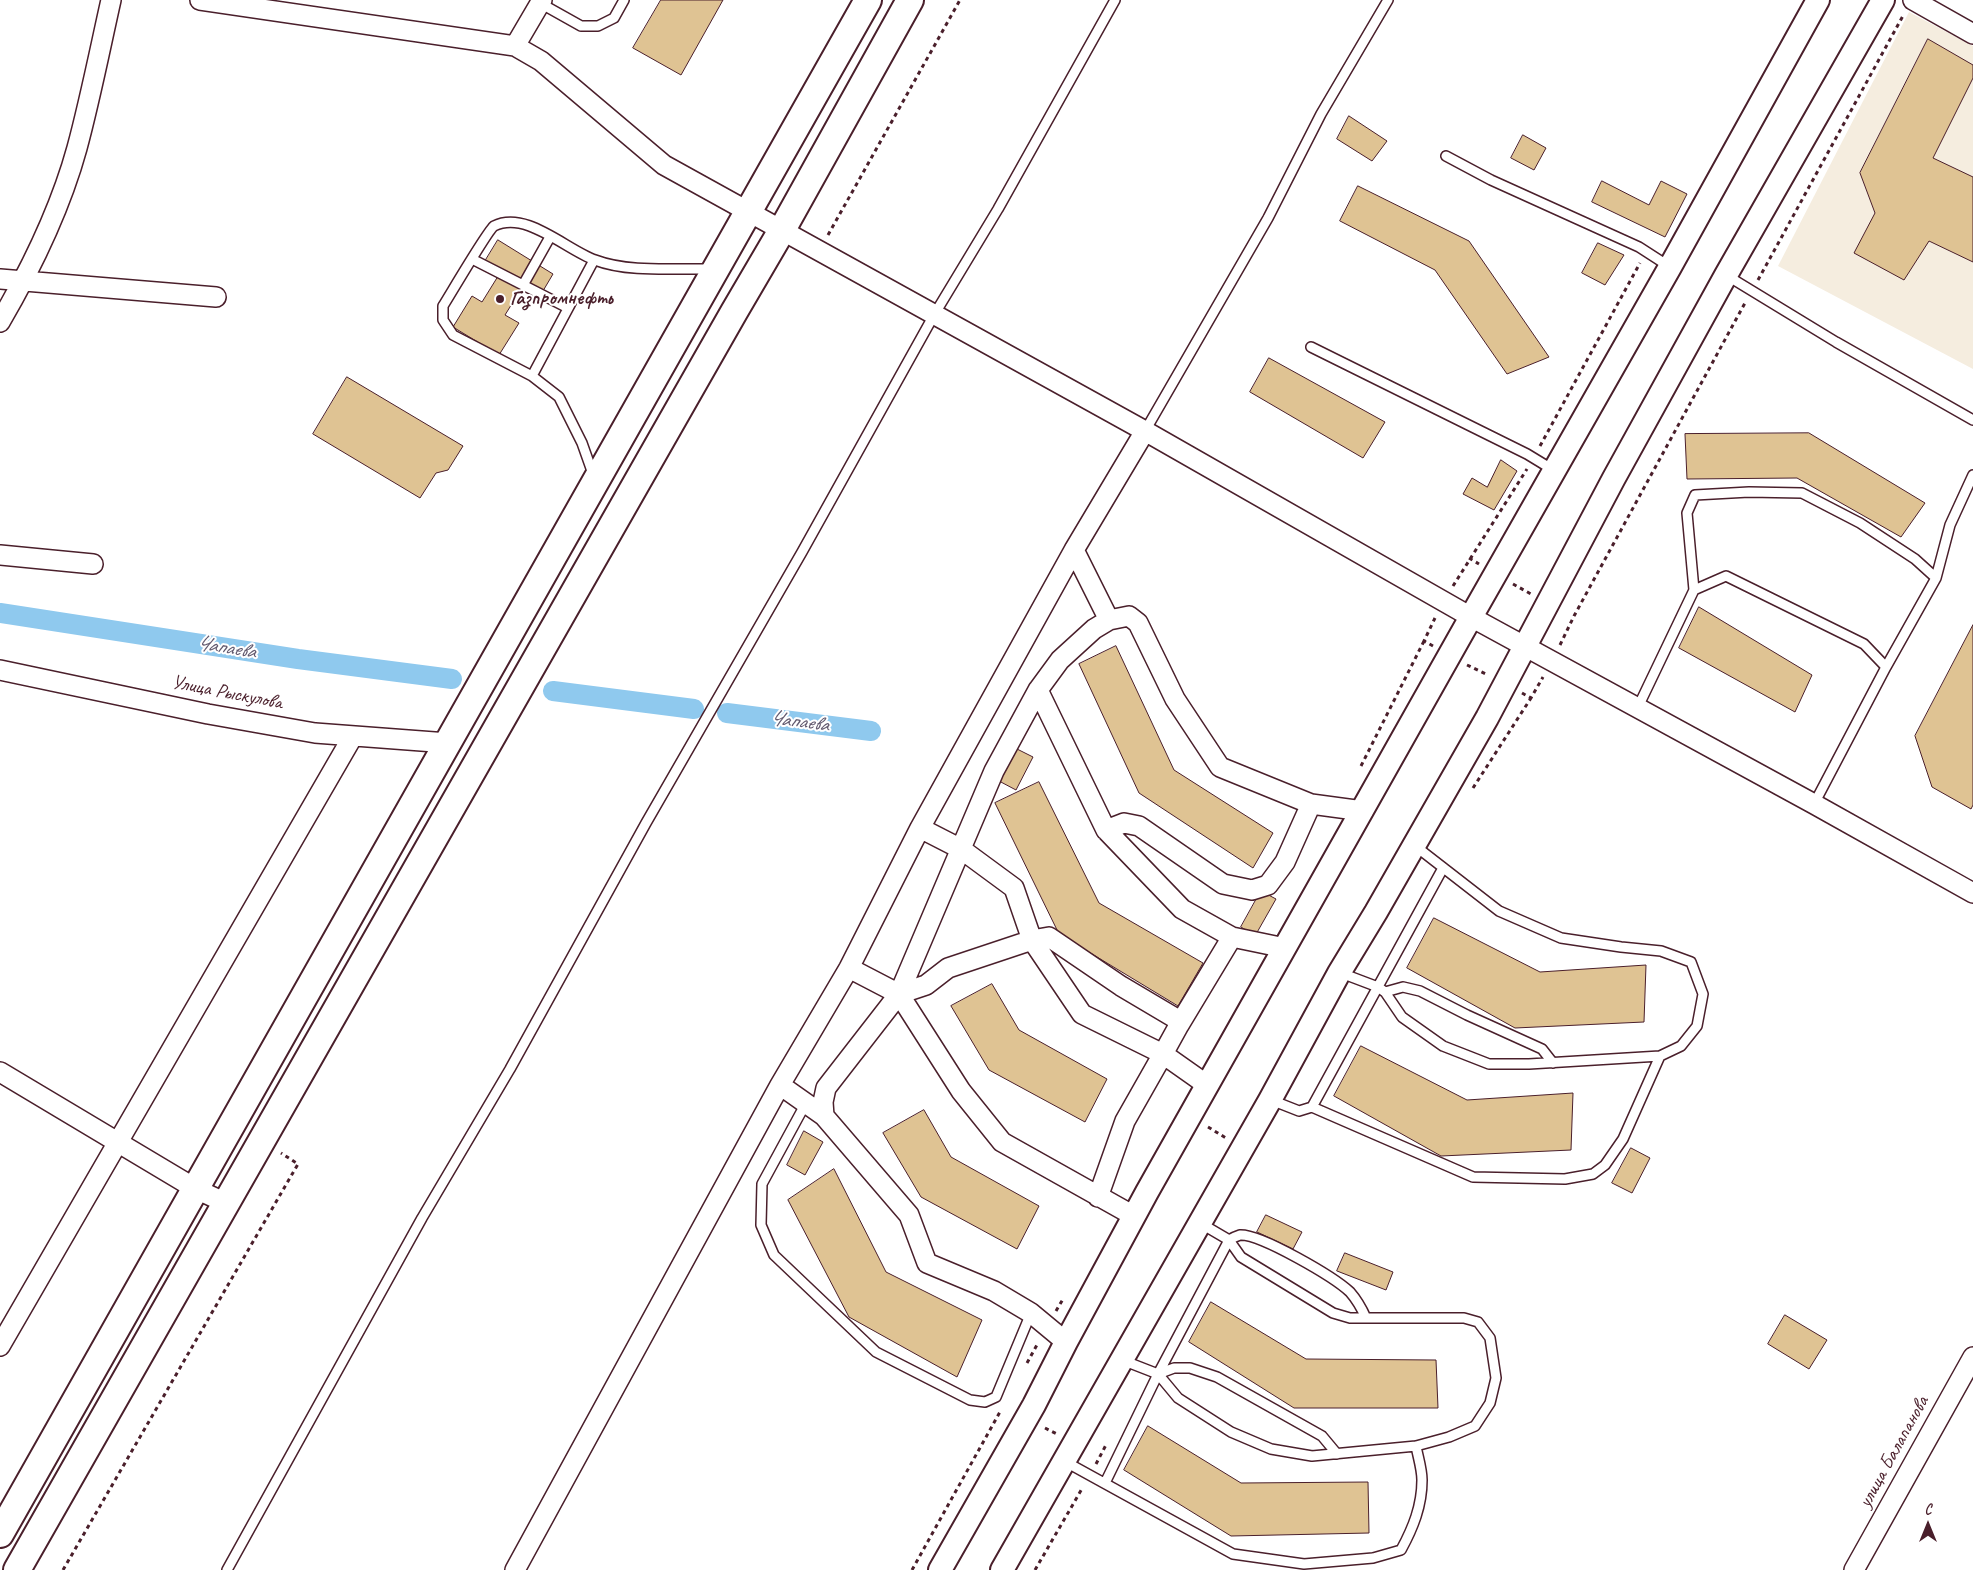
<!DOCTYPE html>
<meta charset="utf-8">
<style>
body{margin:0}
#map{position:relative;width:1973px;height:1570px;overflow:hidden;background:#fff;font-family:Caveat,sans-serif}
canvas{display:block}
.north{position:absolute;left:1903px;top:1500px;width:50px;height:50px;-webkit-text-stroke:4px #fff;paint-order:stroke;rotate:0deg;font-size:14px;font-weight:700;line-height:20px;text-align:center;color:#4a1f2b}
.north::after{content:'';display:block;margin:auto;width:18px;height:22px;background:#4a1f2b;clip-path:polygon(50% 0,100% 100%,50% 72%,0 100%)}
</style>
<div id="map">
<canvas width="1973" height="1570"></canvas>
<div class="north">С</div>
</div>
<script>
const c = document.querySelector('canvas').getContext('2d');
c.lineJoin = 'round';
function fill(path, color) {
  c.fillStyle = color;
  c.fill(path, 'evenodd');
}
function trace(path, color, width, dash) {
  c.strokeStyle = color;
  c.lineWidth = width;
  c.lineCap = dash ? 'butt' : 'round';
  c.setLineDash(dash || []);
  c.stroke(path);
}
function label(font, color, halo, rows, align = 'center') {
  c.font = font + ' Caveat,sans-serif';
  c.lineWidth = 4;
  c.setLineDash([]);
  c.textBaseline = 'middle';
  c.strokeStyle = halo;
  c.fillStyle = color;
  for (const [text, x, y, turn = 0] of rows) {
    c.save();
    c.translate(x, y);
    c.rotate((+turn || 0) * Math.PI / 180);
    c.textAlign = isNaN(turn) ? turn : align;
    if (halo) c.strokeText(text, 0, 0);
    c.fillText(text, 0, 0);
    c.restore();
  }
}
fill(new Path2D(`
 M1909,12L1973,46V369L1778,266Z`), '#f5eddf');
trace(new Path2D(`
 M0,613L298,659L452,679
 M553,691L694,709
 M727,713L871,731`), '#8fc9ee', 20);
const building = new Path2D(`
 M661,0H723L681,75L633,48Z
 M1928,39L1973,65V78L1933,158L1973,177V262L1929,241L1904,280L1854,253L1875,213L1860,173Z
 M1349,116L1387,141L1372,161L1337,139Z
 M1523,135L1546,148L1534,170L1511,158Z
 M1602,181L1649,205L1661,181L1687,194L1665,237L1592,202Z
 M1358,186L1469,241L1549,357L1507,374L1435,270L1340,221Z
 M498,240L553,274L540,296L523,286L505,315L519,323L499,355L453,327L472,296L482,302L500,273L484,263Z
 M1598,243L1624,255L1605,285L1582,273Z
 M1269,358L1385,422L1363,458L1250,392Z
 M347,377L463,446L448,470L436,473L420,498L313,434Z
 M1809,433L1925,503L1901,537L1797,478L1687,479L1685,434Z
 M1501,460L1517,471L1494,510L1463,494L1472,478L1487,487Z
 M1699,607L1812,675L1795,712L1679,648Z
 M1973,625V805L1971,809L1932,787L1915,736Z
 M1116,646L1174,770L1273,833L1253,868L1139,793L1079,664Z
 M1015,748L1033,757L1016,790L999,781Z
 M1039,782L1099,903L1203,963L1178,1006L1059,934L995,803Z
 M1261,891L1276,899L1255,936L1241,927Z
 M1434,918L1540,972L1646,965L1644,1022L1515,1028L1407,968Z
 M992,984L1019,1030L1107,1079L1085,1122L989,1070L951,1006Z
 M1361,1046L1467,1100L1573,1093L1571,1150L1441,1156L1334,1096Z
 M924,1110L951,1157L1039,1206L1017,1249L921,1197L883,1133Z
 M804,1131L823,1142L805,1175L787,1165Z
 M1631,1148L1650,1158L1632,1193L1612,1183Z
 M834,1169L886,1272L982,1320L957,1377L849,1317L788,1200Z
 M1266,1215L1302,1232L1293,1249L1257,1232Z
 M1345,1253L1393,1272L1386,1290L1337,1271Z
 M1211,1302L1306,1359L1436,1360L1438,1408H1294L1189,1342Z
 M1785,1315L1827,1340L1809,1369L1768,1344Z
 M1148,1426L1241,1483L1368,1482L1369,1533L1231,1536L1124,1470Z`);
fill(building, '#dfc393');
trace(building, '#4a1f2b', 1);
const service = new Path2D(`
 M540,3L581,26H598L614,18L624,0
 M1446,156L1491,180L1639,247L1670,267
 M472,259L568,308
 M1726,275L1836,342L1973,420
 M523,285L550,237
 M1311,347L1527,454L1555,471
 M532,376L594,260
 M1145,431L1268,218L1321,114L1388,0
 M593,474L582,443L559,397L532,376L453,335L443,320V306C450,295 488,230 494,226C526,210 565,249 595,260C629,273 675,268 712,269
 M1694,590L1687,513L1695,495L1749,492L1802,493L1860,523L1915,559L1936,578
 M1886,667L1936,578L1950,525L1973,475
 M1638,707L1694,590L1726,576L1864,644L1886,667L1814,804
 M1341,973L1378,987L1385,992L1402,1017L1443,1046L1489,1064H1529L1660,1056L1681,1046L1697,1026L1703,994L1691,962L1661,951L1621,947L1561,938L1499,911L1414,845
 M1385,992L1403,987L1420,991L1467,1015L1542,1049L1553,1063
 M1271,1100L1299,1111L1312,1107L1473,1177L1565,1179L1593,1174L1605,1165L1623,1139L1660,1056
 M806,1103L762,1184L761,1225L774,1255L876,1352L970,1400L985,1402L996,1397L1031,1313
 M1312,1107L1443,868
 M1122,1360L1158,1374L1178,1398L1231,1432L1271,1449L1312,1456L1416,1446L1449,1437L1475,1426L1490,1403L1496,1378L1490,1338L1478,1322L1464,1318H1350L1333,1313L1241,1257L1229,1240L1200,1223
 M1158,1374L1174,1368H1190L1217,1377L1322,1436L1337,1454
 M1064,1461L1233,1554L1304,1564L1373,1558L1401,1550C1413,1528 1422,1506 1422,1480C1422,1469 1418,1457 1416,1446
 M1105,1483L1158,1374L1229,1240C1232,1238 1237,1236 1240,1235C1261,1234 1334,1277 1350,1292C1357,1300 1362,1309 1366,1318
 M227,1570L422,1218L510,1069L646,823L802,552L934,315L998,209L1115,0`);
const minor = new Path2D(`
 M200,0L515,46L541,61L664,165L1145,431L1471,617L1814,804L1973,893
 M1913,0L1973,34
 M515,46L542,0
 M0,279L216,297
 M0,322C32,267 60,210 77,148C90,100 100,49 111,0
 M1074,550L1109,620
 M0,555L93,564
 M0,670L208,714L315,733L448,743
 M1038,690L1106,830L1182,909L1232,937L1285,948
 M1106,830L1124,823L1139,826L1223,884L1252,890L1268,885L1285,862L1311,804
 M849,968L899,994L961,1091L1002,1142L1134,1216
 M899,994L926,985L948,968L1032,940L1049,937L1121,986L1175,1018L1179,1025L1163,1054L1082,1014L1032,940L1014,888L961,849L920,828
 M1179,1025L1232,937
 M0,1072L196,1189L226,1203
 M780,1085L824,1116L909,1215L927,1263L994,1291L1031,1313L1066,1342
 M824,1116L823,1102L826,1088L899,994L994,771L1038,690L1060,660L1094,629L1109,620L1129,616L1138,623L1175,699L1220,767L1311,804L1363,811
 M1098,1197L1125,1121L1163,1054L1207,1085
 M0,1346L353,736
 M515,1570L780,1085L849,968L920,828L1074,550L1145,431
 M1854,1570L1973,1357`);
const tertiary = new Path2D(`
 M940,1570L1034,1405L1066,1342L1147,1192L1471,617L1670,267L1818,0
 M1002,1570L1270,1100L1339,973L1376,912L1487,718L1614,478L1726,275L1883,0`);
const secondary = new Path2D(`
 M0,1534L868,0
 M17,1570L734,312L782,230L910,0`);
trace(service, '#4a1f2b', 12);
trace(minor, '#4a1f2b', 22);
trace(tertiary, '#4a1f2b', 26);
trace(secondary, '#4a1f2b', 30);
trace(new Path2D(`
 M828,235L960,0
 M1758,280L1904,14
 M1540,446L1640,263
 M1469,558L1479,564
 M1513,584L1531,594
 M1453,586L1527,469
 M1560,645L1574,616L1745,303
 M1433,646L1424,641L1435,618
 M1467,665L1488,675
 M1522,693L1531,698L1543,677
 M1361,766L1424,641
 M1473,788L1531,698
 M1208,1127L1226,1138
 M1056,1311L1063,1299
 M1027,1363L1038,1343
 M1045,1428L1057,1434
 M1096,1464L1107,1443
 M63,1570L298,1164L281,1153
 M912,1570L1001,1410
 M1035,1570L1083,1487`), '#4a1f2b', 3, [4, 4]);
trace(service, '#fff', 9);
trace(minor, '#fff', 19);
trace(tertiary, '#fff', 22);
trace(secondary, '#fff', 26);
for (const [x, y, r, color] of [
 [500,299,5,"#4a1f2b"]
]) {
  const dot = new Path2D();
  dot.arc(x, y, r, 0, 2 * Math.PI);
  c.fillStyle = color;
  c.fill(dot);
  trace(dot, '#fff', 2);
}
label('bold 20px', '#4a1f2b', '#fff', [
 ["Газпромнефть",510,299]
], 'left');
label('20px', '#4a1f2b', '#fff', [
 ["Улица Рыскулова",227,693,11],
 ["улица Балапанова",1894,1452,-61]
]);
label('italic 21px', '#625a6f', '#fff', [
 ["Чапаева",226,648,9],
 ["Чапаева",799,722,7]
]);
</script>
